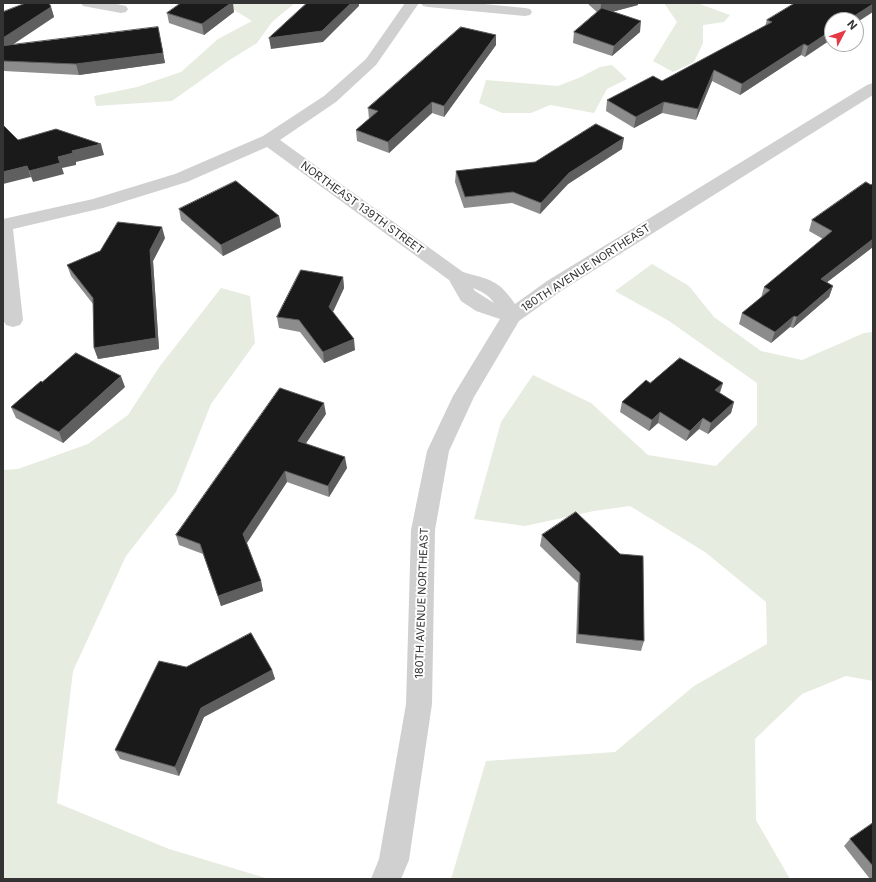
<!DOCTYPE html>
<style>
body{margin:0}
#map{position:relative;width:876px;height:882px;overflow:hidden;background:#fff;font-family:Inter,sans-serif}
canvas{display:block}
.frame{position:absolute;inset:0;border:4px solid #333;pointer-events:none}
.north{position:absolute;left:824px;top:12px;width:40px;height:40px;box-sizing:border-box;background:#fff;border:1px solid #adadad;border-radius:50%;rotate:49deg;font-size:11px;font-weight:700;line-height:16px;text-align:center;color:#333}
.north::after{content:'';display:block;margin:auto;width:14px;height:18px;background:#e63946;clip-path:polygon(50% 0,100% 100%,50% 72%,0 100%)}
</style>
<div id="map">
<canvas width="876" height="882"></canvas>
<div class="frame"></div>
<div class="north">N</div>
</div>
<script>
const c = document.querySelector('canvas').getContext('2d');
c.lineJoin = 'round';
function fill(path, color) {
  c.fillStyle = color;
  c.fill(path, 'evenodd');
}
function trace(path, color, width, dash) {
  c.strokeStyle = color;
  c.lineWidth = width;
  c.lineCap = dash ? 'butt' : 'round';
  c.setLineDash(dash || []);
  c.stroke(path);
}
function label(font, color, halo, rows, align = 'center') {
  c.font = font + ' Inter,sans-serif';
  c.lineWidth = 4;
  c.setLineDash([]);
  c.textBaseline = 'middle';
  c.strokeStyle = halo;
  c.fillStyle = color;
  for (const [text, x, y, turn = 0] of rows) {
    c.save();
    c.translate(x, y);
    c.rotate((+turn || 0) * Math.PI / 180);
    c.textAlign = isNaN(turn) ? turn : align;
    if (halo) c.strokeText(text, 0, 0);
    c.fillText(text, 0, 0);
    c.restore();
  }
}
fill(new Path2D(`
 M233,3H295L272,22L257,43L228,61L172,101L96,106L94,96L137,87L181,72L218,39L252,21L231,8Z
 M664,3H697L730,15L724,22L703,25V43L694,62L673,72L653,61L677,22Z
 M612,65L627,79L607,89L594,113L550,105L531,113H502L479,103L486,80L558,86L581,77L600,67Z
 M652,264L689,286L714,317L761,351L802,360L864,333L873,332V681L846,676L802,694L755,739L756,820L790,879H451L486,761L615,752L694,686L767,644L766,602L705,552L630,506L594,511L525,526L474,519L501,422L533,375L591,403L648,455L716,466L757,425V383L669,321L615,291Z
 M221,288L250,296L255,343L211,404L176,492L126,556L73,671L57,803L169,849L269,879H3V470L18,469L88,444L128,415L160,366Z`), '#e6ecdf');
fill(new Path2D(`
 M81,3H112L126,6L128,9L126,12L121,13L83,6Z
 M405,3H419L376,65L336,102L280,140L463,272C490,280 498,279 515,304L547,281L867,85L873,83V95L561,291L519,321L474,397L449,451L435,530L432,704L409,860L401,879H371L379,859L406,704L411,530L427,451L453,396L500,319L476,311L461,301L449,280L267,147L187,182L103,208L13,229L23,320L20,325L13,327L6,325L3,320V219L93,199L175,174L263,136L324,96L366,59ZM473,288C481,291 489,295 494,303L475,291Z
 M421,3H474L525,8L530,9L532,12L530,15L525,16L428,7L423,6Z`), '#d0d0d0');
fill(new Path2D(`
 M587,3H638V5L612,12L640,32L612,56L573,43L574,32L598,13Z
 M873,3L805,57L801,55L740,95L712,81L696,120L662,113L634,128L606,111L607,100L662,81L765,26L767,20Z
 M51,7L54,17L12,45L160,37L165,63L79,75L4,71L3,68V12Z
 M234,12L204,35L169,23L167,13Z
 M496,45L444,117L432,113L389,153L357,141L356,130L369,119L368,108Z
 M622,149L568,184L540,214L512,203L464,208L455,182L456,171L535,162Z
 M873,183V247L827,282L833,286L829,297L793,328L790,327L771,343L739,324L742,313L761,298L764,287L823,239L809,231L812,220Z
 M179,209L279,216L281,227L223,256L181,220Z
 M165,238L153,261L159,349L98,359L94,348L93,304L71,276L67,265Z
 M343,277L344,288L333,312L355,350L324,363L300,332L279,328L277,317Z
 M650,383H723L720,393L734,402L731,413L708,434L699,429L686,441L658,423L649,431L620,412L622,402Z
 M125,387L63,443L16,418L11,407Z
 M326,414L306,443L347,468L329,497L287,482L247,543L261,581L263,591L221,606L203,554L179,545L176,535Z
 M542,535L620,554L644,641L641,651L576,643L578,583L540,546Z
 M186,667L272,670L275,679L204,717L179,776L120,759L115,750Z
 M873,823V879H870L844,846L850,839Z`), '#8c8c8c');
fill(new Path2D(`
 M231,3H233L234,12L204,35L202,24Z
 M351,3H359V6L323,42L271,49L269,38Z
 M606,3H638V5L600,15L601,4Z
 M873,4V12L856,23V20H848Z
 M51,7L54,17L3,51V38Z
 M641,21L640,32L612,56L614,46Z
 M158,27L165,63L79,75L76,64Z
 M832,30V39L805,57L808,46Z
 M496,35V45L444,117V106Z
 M804,44L801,55L740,95L742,84Z
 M714,70L712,81L696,120L698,109Z
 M432,102V113L389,153L388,142Z
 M664,102L662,113L634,128L636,117Z
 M624,138L622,149L568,184L540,214L541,203L569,173Z
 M101,144L104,155L76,162V165L62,168L64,174L33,182L29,171L72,151Z
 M27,166L31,177L3,184V172Z
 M279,216L281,227L223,256L221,245Z
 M162,227L165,238L153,261L159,349L98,359L94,348L150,250Z
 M873,239V247L817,290L821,279Z
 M343,277L344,288L330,318L329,307Z
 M833,286L829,297L793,328L797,317Z
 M794,316L790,327L771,343L775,332Z
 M354,339L355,350L324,363L323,352Z
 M121,376L125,387L63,443L59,432Z
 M723,383L719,394L715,390Z
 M734,402L731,413L708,434L711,423Z
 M324,403L326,414L300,452L298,441Z
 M660,412L658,423L649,431L652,420Z
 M703,418L699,429L686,441L690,431Z
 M345,457L347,468L329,497L328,486Z
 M285,471L287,482L246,544L243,534Z
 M261,581L263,591L221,606L218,596Z
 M272,670L275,679L204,717L179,776L175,767L201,708Z`), '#5f5f5f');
const building = new Path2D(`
 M26,3H49L51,7L3,38V12Z
 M181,3H231L202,24L167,13Z
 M307,3H351L322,31L269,38Z
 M795,3H873V4L848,20H832V30L808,46L804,44L742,84L714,70L698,109L664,102L636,117L607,100L653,76L662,81L772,22L767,20Z
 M602,8L641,21L614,46L574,32Z
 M158,27L163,53L76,64L3,61V46Z
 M461,27L496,35L444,106L432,102L388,142L356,130L378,111L368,108Z
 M596,124L624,138L569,173L541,203L513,192L465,197L456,171L535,162Z
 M3,125L18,140L56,129L101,144L72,151L73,153L58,157L60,163L29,171L27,166L3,172Z
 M236,181L279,216L221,245L179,209Z
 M866,182L871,185L873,183V239L821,279L833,286L797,317L794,316L775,332L742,313L770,290L764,287L832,231L812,220Z
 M118,222L162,227L150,250L156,338L94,348L93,298L67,265L100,251Z
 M301,270L343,277L329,307L354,339L323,352L299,320L277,317Z
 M76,353L121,376L59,432L11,407L41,381L42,382Z
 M680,358L723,383L715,390L734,402L711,423L703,418L690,431L660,412L652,420L622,402L646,380L650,383Z
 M280,388L324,403L298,441L345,457L328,486L285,471L243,534L261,581L218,596L200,544L176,535Z
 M576,512L620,554L643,556L644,641L578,634L580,573L542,535Z
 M251,633L272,670L201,708L175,767L115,750L159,661L186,667Z
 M873,823V866L850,839Z`);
fill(building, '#1a1a1a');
trace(building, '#5f5f5f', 1);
label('11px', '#333', '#fff', [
 ["NORTHEAST 139TH STREET",362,208,36],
 ["180TH AVENUE NORTHEAST",586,268,-33],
 ["180TH AVENUE NORTHEAST",422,603,-88]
]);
</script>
